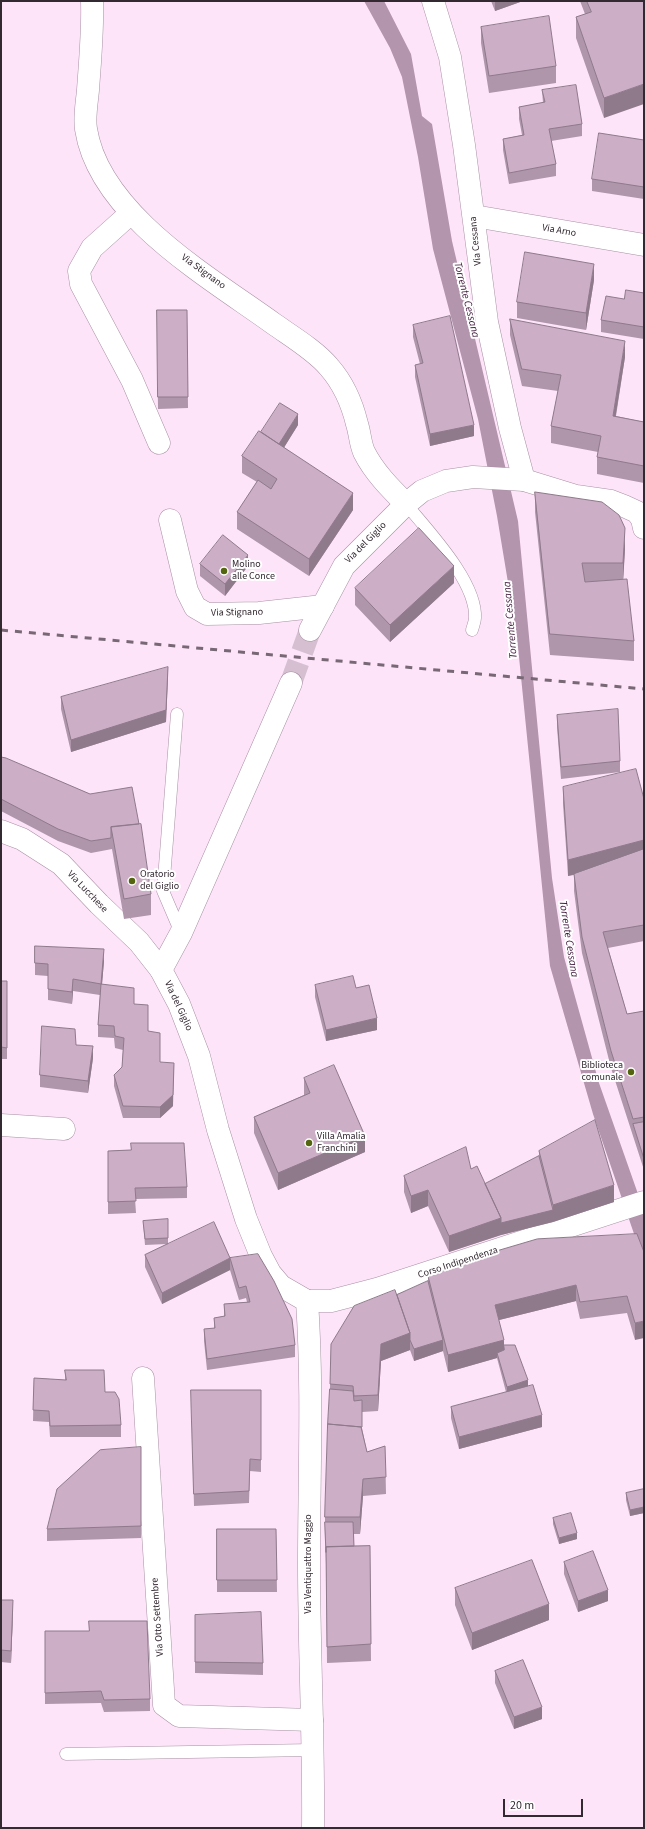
<!DOCTYPE html>
<style>
body{margin:0}
#map{position:relative;width:645px;height:1829px;overflow:hidden;background:#fee4f9;font-family:"Source Sans 3",sans-serif}
canvas{display:block}
.frame{position:absolute;inset:0;border:2px solid #332931;pointer-events:none}
.scale{position:absolute;left:503px;top:1799px;width:80px;height:18px;box-sizing:border-box;border:2px solid #332931;border-top:0;padding-left:5px;font-size:12px;line-height:14px;white-space:nowrap;color:#332931;-webkit-text-stroke:3px #fff;paint-order:stroke}
</style>
<div id="map">
<canvas width="645" height="1829"></canvas>
<div class="frame"></div>
<div class="scale">20 m</div>
</div>
<script>
const c = document.querySelector('canvas').getContext('2d');
c.lineJoin = 'round';
function fill(path, color) {
  c.fillStyle = color;
  c.fill(path, 'evenodd');
}
function trace(path, color, width, dash) {
  c.strokeStyle = color;
  c.lineWidth = width;
  c.lineCap = dash ? 'butt' : 'round';
  c.setLineDash(dash || []);
  c.stroke(path);
}
function label(font, color, halo, rows, align = 'center') {
  c.font = font + ' "Source Sans 3",sans-serif';
  c.lineWidth = 4;
  c.setLineDash([]);
  c.textBaseline = 'middle';
  c.strokeStyle = halo;
  c.fillStyle = color;
  for (const [text, x, y, turn = 0] of rows) {
    c.save();
    c.translate(x, y);
    c.rotate((+turn || 0) * Math.PI / 180);
    c.textAlign = isNaN(turn) ? turn : align;
    if (halo) c.strokeText(text, 0, 0);
    c.fillText(text, 0, 0);
    c.restore();
  }
}
fill(new Path2D(`
 M364,1H384L411,54L422,116L432,124L452,241L518,521L552,878L564,957L599,1083L644,1211V1263L593,1114L550,966L517,637L497,516L478,419L433,249L418,157L402,77L390,48Z`), '#b395ae');
trace(new Path2D(`
 M291,683L310,630`), '#d5bfd1', 22, [22, 11]);
const service = new Path2D(`
 M406,504C428,531 477,582 475,618C475,622 473,626 472,630
 M177,714L163,891L181,933
 M66,1754L313,1750`);
const minor = new Path2D(`
 M92,1C93,31 90,61 88,90C87,102 84,117 86,129C99,214 209,277 274,324C291,336 316,351 329,367C343,383 352,403 357,424C360,433 360,443 364,452C374,472 390,488 406,504
 M433,1L450,57L464,145L487,322L510,428L524,480
 M131,213L92,248L79,271L81,284L132,380L159,443
 M474,216L644,245
 M170,520L187,591L195,607L207,614L259,613L323,606
 M1,831L22,839L61,864L99,904L139,942L161,970
 M1,1125L64,1129
 M307,1301H331L377,1289L644,1202
 M143,1378L164,1705L179,1716L312,1720`);
const tertiary = new Path2D(`
 M310,630L344,566L406,504L422,491L446,481L473,477L524,480L576,496L611,501L624,506L637,512L642,519L644,528
 M291,683L181,933L161,970L179,1004L199,1056L218,1130L246,1219L261,1256L270,1273L281,1286L307,1301C313,1388 309,1476 309,1564C309,1652 314,1740 313,1828`);
trace(service, '#a890a4', 13);
trace(minor, '#a890a4', 23);
trace(tertiary, '#a890a4', 23);
trace(service, '#fff', 12);
trace(minor, '#fff', 22);
trace(tertiary, '#fff', 22);
trace(new Path2D(`
 M1,630L644,689`), '#786875', 3, [7, 7]);
fill(new Path2D(`
 M491,1H523L495,11Z
 M580,1H644L604,118L576,38V17L585,14Z
 M481,27L556,66V83L489,93L481,43Z
 M542,90L582,124V136L551,141L556,164V176L509,184L503,150V139L522,135L519,119V107L543,103Z
 M644,140V199L592,191V179Z
 M594,280L586,330L517,318V302Z
 M644,293V339L601,332V320Z
 M157,310H187L188,408L158,409Z
 M510,319L625,357L616,416L644,422V483L597,474V457L598,452L551,443V426L558,391L522,386L510,335Z
 M413,325L474,436L430,446L415,377V365L420,364L413,337Z
 M298,425L284,447L353,510L309,576L237,529V512L257,482L242,473V456L261,432Z
 M535,492L625,549L623,579L634,641V661L550,655L535,512Z
 M200,564L248,566L225,596L200,576Z
 M454,583L390,642L355,605V588Z
 M168,679L166,722L71,752L61,709V697Z
 M557,715L620,761V772L561,779L557,727Z
 M1,757L90,794L151,894V915L124,919L112,849L91,853L58,841L1,811Z
 M563,787L644,799V941L608,948L627,1014L644,1011V1170L611,1068L582,953L574,891V875L568,876L563,804Z
 M35,946L104,961L102,984L134,1004L148,1031L160,1062L173,1106L160,1118H123L114,1086V1075L122,1067L123,1050L115,1048L114,1038L98,1037V1025L100,995L73,991L72,1004L48,1000V976L35,975Z
 M1,981H7V1059H1Z
 M315,985L356,988L377,1030L326,1041L315,997Z
 M76,1045L93,1058L88,1093L40,1087V1075Z
 M304,1078L365,1152L278,1190L254,1133V1117L304,1095Z
 M131,1143L187,1187V1198L135,1199L136,1213L108,1214V1151L131,1150Z
 M539,1151L614,1202L553,1222L501,1235L449,1252L428,1206L411,1213L404,1192V1176L471,1169L485,1184L539,1156Z
 M168,1219V1244L230,1258L295,1345V1357L207,1370L204,1341V1329L214,1328V1318L224,1316V1304L247,1302L246,1298L239,1300L230,1270L162,1304L145,1267V1255L167,1244L145,1245L143,1221Z
 M637,1234L635,1340L627,1313L580,1319L576,1301L499,1320L504,1345L528,1386L542,1427L459,1449L451,1418V1407L506,1392L497,1358L448,1372L443,1351L414,1361L410,1350L381,1361L378,1411L362,1412V1428L367,1452L385,1446L386,1494L363,1496L360,1534H354V1546H370L371,1661L327,1663L326,1564L325,1534V1517L328,1424L330,1389L331,1344L397,1295L428,1281V1276Z
 M65,1370L105,1392L121,1425V1437H50L49,1422L33,1421L34,1378L65,1380Z
 M191,1390H261V1472L250,1471L249,1503L194,1506Z
 M141,1447V1538L47,1541V1529Z
 M644,1489V1513L630,1516L626,1500V1493Z
 M553,1518L577,1539L559,1544L553,1524Z
 M217,1529H276L277,1592H217Z
 M564,1562L608,1601L578,1612L564,1574Z
 M455,1588L549,1620L472,1650L455,1605Z
 M1,1600L13,1612L11,1663L1,1662Z
 M195,1615L263,1663V1675L195,1673Z
 M89,1621L150,1699V1711L104,1712L101,1703L45,1704V1631H89Z
 M495,1671L542,1719L514,1729L495,1683Z`), '#af96ab');
fill(new Path2D(`
 M495,1H523L495,11Z
 M644,84V104L604,118V98Z
 M594,264V280L586,330V313Z
 M625,341V357L613,432V416Z
 M298,414V425L277,459V447Z
 M474,425V436L430,446V434Z
 M353,493V510L309,576V559Z
 M625,528V549L623,584V563Z
 M248,555V566L225,596V584Z
 M454,566V583L390,642V625Z
 M168,667L166,722L71,752V740Z
 M644,840V856L568,876V860Z
 M104,949V961L101,996V984Z
 M73,979V991L72,1004V992Z
 M377,1018V1030L326,1041V1030Z
 M93,1046V1058L88,1093V1081Z
 M174,1063L173,1106L160,1118V1107Z
 M365,1136V1152L278,1190V1173Z
 M614,1185V1202L553,1222L501,1235L449,1252V1236L501,1218L553,1210V1205Z
 M428,1190V1206L411,1213V1196Z
 M230,1258V1270L162,1304V1293Z
 M576,1285V1301L495,1321V1305Z
 M644,1321V1338L635,1340V1323Z
 M410,1333V1350L381,1361L378,1411V1395L381,1344Z
 M443,1340V1351L414,1361V1349Z
 M504,1340V1357L497,1353V1358L448,1372V1355Z
 M528,1380V1386L507,1393V1387Z
 M542,1415V1427L459,1449V1437Z
 M363,1479V1496L360,1534V1517Z
 M644,1507V1513L630,1516V1510Z
 M577,1533V1539L559,1544V1538Z
 M608,1590V1601L578,1612V1601Z
 M13,1600V1612L11,1663V1651Z
 M549,1604V1620L472,1650V1633Z
 M542,1707V1719L514,1729V1717Z`), '#8f7a8b');
const building = new Path2D(`
 M587,1H644V84L604,98L576,17L591,12Z
 M549,16L556,66L489,76L481,27Z
 M576,85L582,124L549,129L556,164L509,173L503,139L524,135L519,107L545,102L542,90Z
 M599,133L644,140V187L592,179Z
 M525,252L594,264L586,313L517,302Z
 M626,290L644,293V327L601,320L606,296L624,299Z
 M157,310H187L188,397H158Z
 M450,316L474,425L430,434L415,365L423,363L413,325Z
 M510,319L625,341L613,416L644,422V466L597,457L601,436L551,426L561,375L522,369Z
 M280,403L298,414L279,444L261,432Z
 M259,431L353,493L309,559L237,512L258,480L271,489L277,479L242,456Z
 M535,492L602,502L619,515L625,528L623,563H582L585,582L627,579L634,641L550,634Z
 M419,528L454,566L390,625L355,588Z
 M223,535L248,555L225,584L200,564Z
 M168,667L166,710L71,740L61,697Z
 M618,709L620,761L561,767L557,715Z
 M1,757L6,758L90,794L132,787L139,824L111,827V838L91,841L58,829L1,799Z
 M636,769L644,799V840L568,860L563,787Z
 M141,824L151,894L124,899L111,827Z
 M644,849V925L603,932L627,1014L644,1011V1117L633,1119L611,1051L582,937L574,874Z
 M35,946L104,949L101,984L134,988V1004L148,1005V1031L160,1033V1062L174,1063L173,1095L160,1107L123,1106L114,1075L122,1067L124,1038L115,1036L114,1026L98,1025L101,984L73,979L72,992L48,989V964L35,963Z
 M353,976L356,988L369,985L377,1018L326,1030L315,985Z
 M1,981H7V1048L1,1047Z
 M42,1026L75,1029L76,1045L93,1046L88,1081L40,1075Z
 M334,1065L365,1136L278,1173L254,1117L310,1093L304,1078Z
 M595,1120L614,1185L553,1205L539,1151Z
 M644,1122V1159L633,1124Z
 M131,1143H184L187,1187L135,1188L136,1201L108,1202V1151L131,1150Z
 M466,1147L471,1169L477,1166L501,1218L449,1236L428,1190L411,1196L404,1176Z
 M539,1156L553,1210L501,1223V1218L485,1184Z
 M168,1219V1238L145,1239L143,1221Z
 M214,1222L230,1258L162,1293L145,1255Z
 M637,1234L644,1252V1321L635,1323L627,1296L580,1302L576,1285L495,1305L504,1340L448,1355L428,1276L493,1252L537,1239Z
 M258,1254L274,1281L292,1319L295,1345L207,1359L204,1329L215,1328L214,1318L225,1316L224,1304L250,1302L246,1286L239,1288L230,1258Z
 M428,1281L443,1340L414,1349L410,1340V1333L397,1295Z
 M395,1290L410,1333L381,1344L378,1395L354,1396L353,1386L330,1384L331,1344L354,1306Z
 M504,1345H515L528,1380L507,1387L497,1353L504,1350Z
 M65,1370H104L105,1392H115L119,1399L121,1425L50,1426L49,1411L33,1410L34,1378L66,1380Z
 M533,1385L542,1415L459,1437L451,1407Z
 M330,1389L353,1391L354,1401L362,1400V1427L328,1424Z
 M191,1390H261V1460L250,1459L249,1491L194,1494Z
 M328,1424L361,1427L367,1452L385,1446L386,1477L363,1479L360,1517H325Z
 M141,1447V1526L47,1529L57,1489L100,1450Z
 M644,1489V1507L630,1510L626,1493Z
 M571,1513L577,1533L559,1538L553,1518Z
 M325,1522H353L354,1546L326,1547V1552Z
 M217,1529H276L277,1580H217Z
 M370,1546L371,1644L327,1647L326,1547Z
 M593,1551L608,1590L578,1601L564,1562Z
 M532,1560L549,1604L472,1633L455,1588Z
 M1,1600H13L11,1651L1,1650Z
 M261,1612L263,1663L195,1662V1615Z
 M89,1621H147L150,1699L104,1700L101,1691L45,1693V1631H89Z
 M523,1660L542,1707L514,1717L495,1671Z`);
fill(building, '#ccaec7');
trace(building, '#8f7a8b', 1);
for (const [x, y, r, color] of [
 [224,571,4,"#53650e"],
 [132,881,4,"#53650e"],
 [631,1072,4,"#53650e"],
 [309,1143,4,"#53650e"]
]) {
  const dot = new Path2D();
  dot.arc(x, y, r, 0, 2 * Math.PI);
  c.fillStyle = color;
  c.fill(dot);
  trace(dot, '#fff', 1.5);
}
label('10px', '#332931', '#fff', [
 ["Via Arno",559,231,10],
 ["Via Cessana",476,241,-96],
 ["Via Stignano",203,272,36],
 ["Via del Giglio",366,543,-45],
 ["Via Stignano",237,613,-1],
 ["Via Lucchese",87,892,46],
 ["Via del Giglio",178,1006,65],
 ["Corso Indipendenza",458,1263,-18],
 ["Via Ventiquattro Maggio",309,1564,-90],
 ["Via Otto Settembre",158,1617,-94]
]);
label('10px', '#332931', '#fff', [
 ["Molino",232,565],
 ["alle Conce",232,577],
 ["Oratorio",140,875],
 ["del Giglio",140,887],
 ["Biblioteca",623,1066,"right"],
 ["comunale",623,1078,"right"],
 ["Villa Amalia",317,1137],
 ["Franchini",317,1149]
], 'left');
label('italic 11px', '#3f193b', '#fff', [
 ["Torrente Cessana",466,300,76],
 ["Torrente Cessana",511,620,-95],
 ["Torrente Cessana",568,939,81]
]);
</script>
